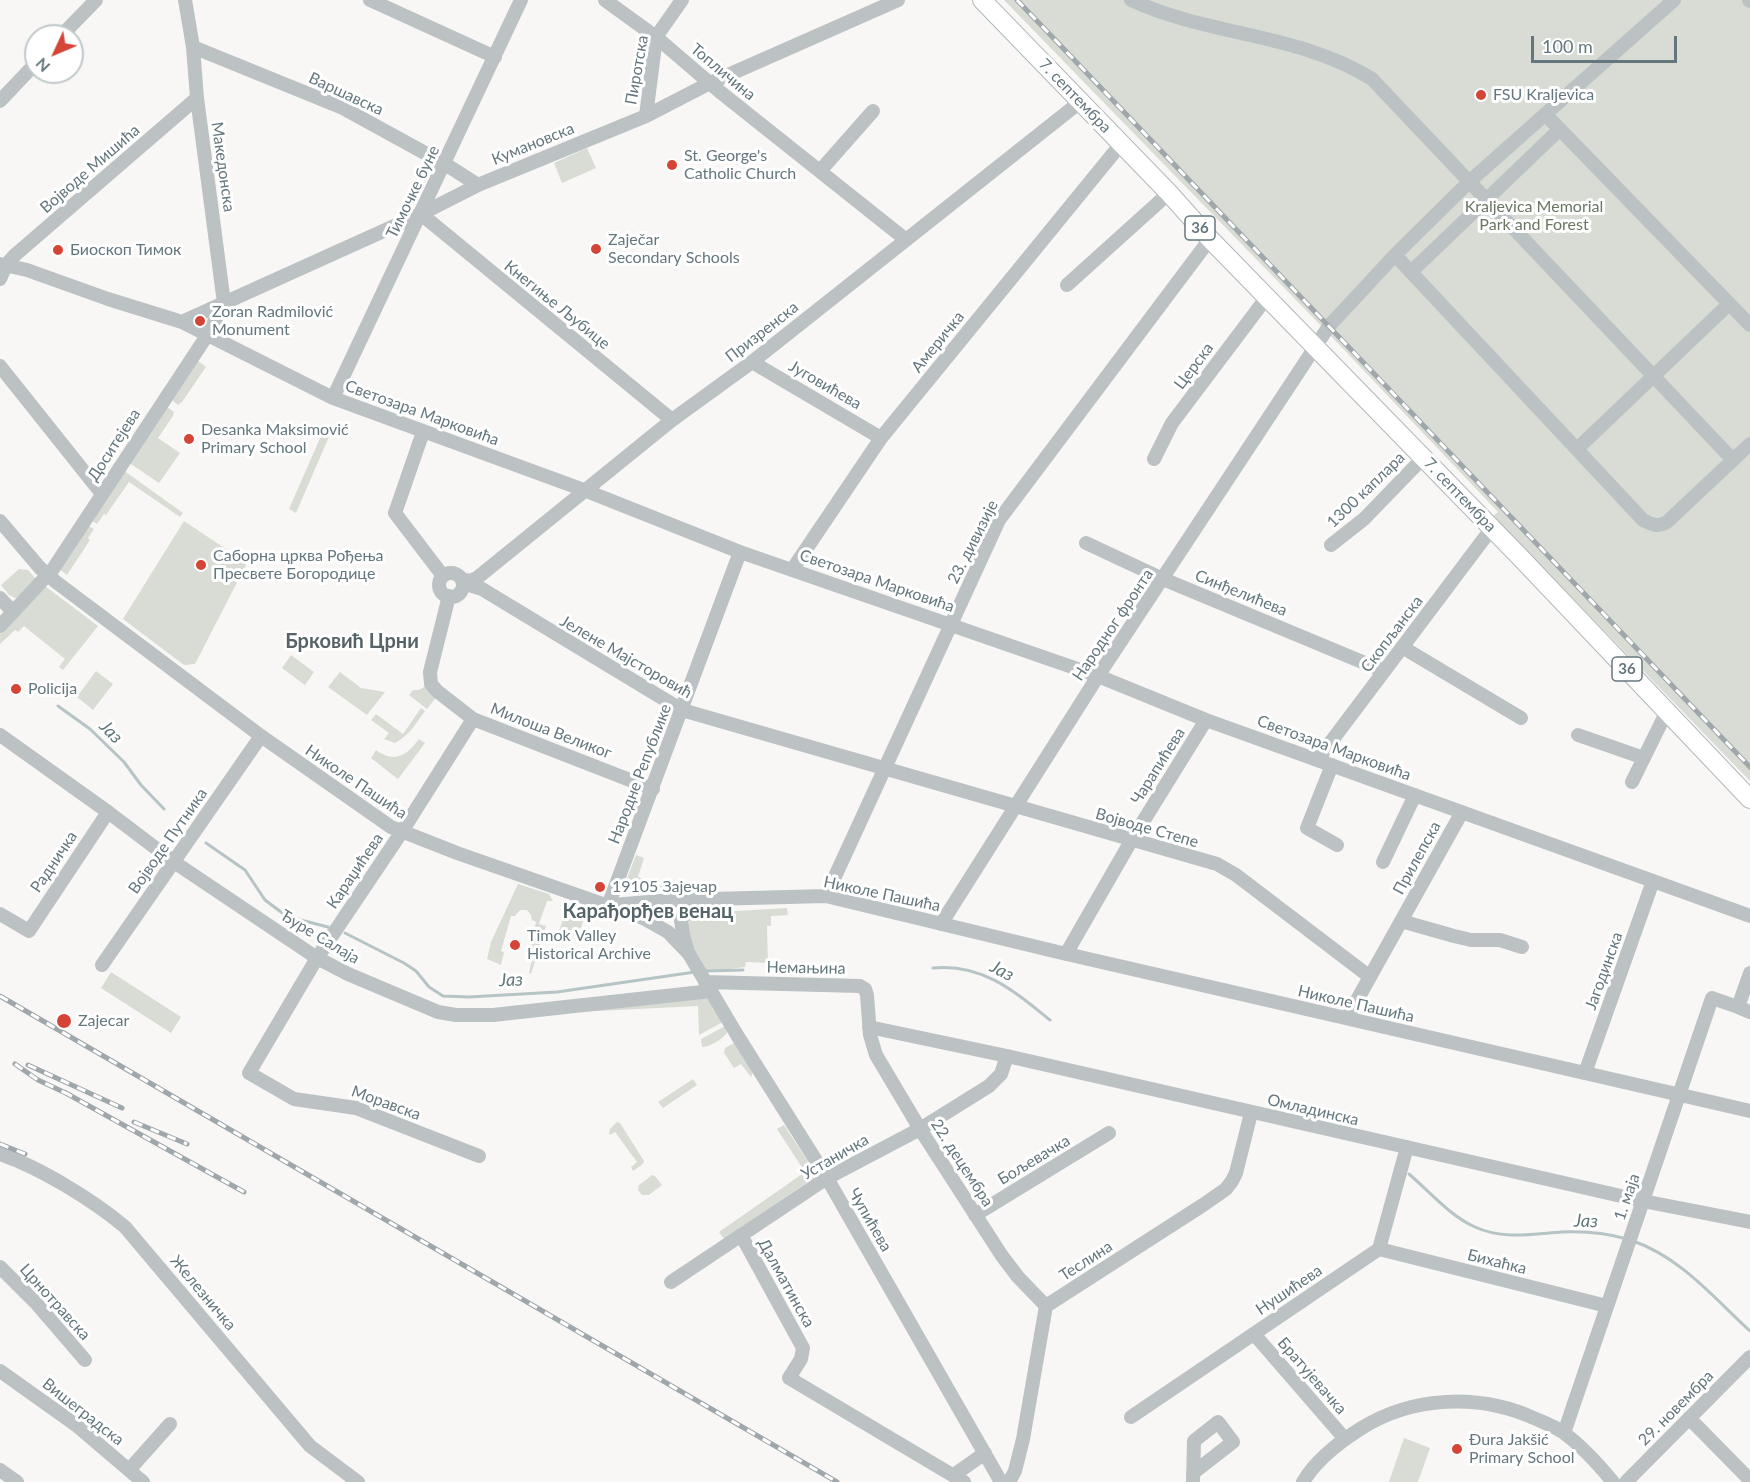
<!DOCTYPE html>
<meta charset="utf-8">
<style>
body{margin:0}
#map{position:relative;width:1750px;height:1482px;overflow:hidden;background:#f8f7f5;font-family:Lato,sans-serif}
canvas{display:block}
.north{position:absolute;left:24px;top:24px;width:60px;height:60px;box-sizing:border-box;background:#fff;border:2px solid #c1c9cb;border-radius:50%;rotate:226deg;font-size:16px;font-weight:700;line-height:24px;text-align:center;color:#65777e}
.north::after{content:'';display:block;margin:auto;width:21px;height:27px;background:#d54537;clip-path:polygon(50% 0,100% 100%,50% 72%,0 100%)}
.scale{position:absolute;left:1531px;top:36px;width:146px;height:27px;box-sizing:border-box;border:3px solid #65777e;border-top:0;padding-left:8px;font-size:18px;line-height:21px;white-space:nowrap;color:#65777e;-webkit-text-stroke:4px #fff;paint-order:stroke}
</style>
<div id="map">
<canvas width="1750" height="1482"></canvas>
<div class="north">N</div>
<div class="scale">100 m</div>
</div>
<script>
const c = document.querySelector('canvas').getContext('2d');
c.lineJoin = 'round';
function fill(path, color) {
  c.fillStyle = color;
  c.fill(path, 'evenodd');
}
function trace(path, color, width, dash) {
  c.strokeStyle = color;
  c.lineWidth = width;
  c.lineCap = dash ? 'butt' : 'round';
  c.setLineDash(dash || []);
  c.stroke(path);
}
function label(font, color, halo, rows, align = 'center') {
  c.font = font + ' Lato,sans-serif';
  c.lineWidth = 6;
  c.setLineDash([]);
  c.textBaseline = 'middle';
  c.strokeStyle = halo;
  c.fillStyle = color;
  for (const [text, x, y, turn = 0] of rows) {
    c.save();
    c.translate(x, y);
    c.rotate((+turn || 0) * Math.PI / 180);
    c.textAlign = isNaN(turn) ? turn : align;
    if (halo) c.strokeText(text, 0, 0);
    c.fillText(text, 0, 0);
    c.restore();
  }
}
fill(new Path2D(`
 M1004,0H1750V781L1493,516L1498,512L1331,336Z
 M587,148L596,168L562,183L554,163Z
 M198,361L206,367L182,402L178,405L172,400Z
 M167,407L174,412L173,416L158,438L180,453L159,483L128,462Z
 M324,429L331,432L296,513L289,509Z
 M123,470L183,513L180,517L129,482L106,515L104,514L97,524L91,520Z
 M184,521L244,561L246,565L195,664L184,665L123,619Z
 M87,525L94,529L88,538L90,540L67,575L59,569Z
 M19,569L28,570L36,579L19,597L15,598L9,595L1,585Z
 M45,586L98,626L63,670L59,667L65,659L24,626L18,632L15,630L0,644V634Z
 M291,655L314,672L305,685L282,668Z
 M96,671L113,684L93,710L77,697Z
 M340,672L361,688L385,692L367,715L328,687Z
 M429,684L438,695L427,709L409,695L413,690H419Z
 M421,708L425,711C416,723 409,736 395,743L384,739L389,733L371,720L376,714L403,734Z
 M419,739L425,743L398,779L371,758L376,750C395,764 407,755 419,739Z
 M636,855L644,858L638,877L664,887L636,893L633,892L637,888L633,883L628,887L626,881Z
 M518,884L549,894L553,901H547L539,924L546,926L531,974L529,973L532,959L529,958L536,922L532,920L531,915L527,910H520L515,916H511L501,951L504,952L501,965L487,959L491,942Z
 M567,901L581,906L585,915L581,928L576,930L578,934L577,937L559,931L567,908L560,905Z
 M704,907L720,912L787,908L788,915L771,916V926H767L768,963L746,962L745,967L706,972C701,965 694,956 691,948C685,933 686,912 704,907Z
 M111,972L181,1017L171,1033L101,988Z
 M709,997L723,1022L699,1035L698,1006L578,1012Z
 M725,1026L727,1033C721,1040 712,1046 702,1047L701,1039Z
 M734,1043L753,1072L751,1077L741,1064L734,1068L724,1053L725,1048Z
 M693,1079L697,1085L663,1108L658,1102Z
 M617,1122L620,1123L644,1161L643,1164L633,1171L631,1167L637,1162L615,1132L610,1135L609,1133L610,1129Z
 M784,1125L815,1172V1177L724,1239L719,1232L805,1172L777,1129Z
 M652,1175L655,1176L662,1185L649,1195H642L638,1190L639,1185Z
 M1404,1438L1430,1448L1418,1482H1389Z`), '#d8dcd4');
trace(new Path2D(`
 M58,706L90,729L124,762L141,785L164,809
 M206,843L245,870L265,900L285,915
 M297,919L328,927
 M345,933L404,963L416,971L429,987L443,996L469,997L557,992L695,972
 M933,968C982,963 1014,991 1050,1020
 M706,971L743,970
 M1409,1174C1430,1192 1450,1216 1475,1227C1503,1240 1533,1234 1562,1232C1584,1231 1606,1233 1627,1239
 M1633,1241C1680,1257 1714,1298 1750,1331`), '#b6c4c6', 3);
const major = new Path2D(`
 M982,0L1169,193L1210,239L1519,556L1750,799`);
trace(major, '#b2b8bb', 20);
trace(new Path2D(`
 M370,0L495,57
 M605,0L656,37L719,91L905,239
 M1131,0C1208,36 1299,33 1372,79L1733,460
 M1749,0L1750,1
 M61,36L96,0
 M193,47L343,108L445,164L478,185
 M0,101L36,63
 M1545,114L1750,325
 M646,116L656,37L682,0
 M820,171L873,111
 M421,214L672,420
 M1395,255L1643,520C1652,525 1658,527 1667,522L1750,444
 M0,264L27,270L108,299L182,322L333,398L584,490L740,552L1098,676L1206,720L1750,916
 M1411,272L1560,129
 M0,279L6,265L15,255L197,98
 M1067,285L1169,193
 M182,322L421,214L478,185L646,116L710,83L898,0
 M752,362L881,438
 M0,366L102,494
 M333,398L521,0
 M423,432L395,513L443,576
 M1577,449L1729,304
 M1154,459L1172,423L1267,297
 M0,521L40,568L56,582L261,736L391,827L457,853L643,918L668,932L689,954L737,1035L827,1178L1001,1482
 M1086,543L1163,579L1384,671
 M1331,545L1364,519L1423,458
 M792,570L881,438L1121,144
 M439 585a12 12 0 1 1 24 0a12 12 0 1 1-24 0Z
 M462,579L469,581L477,578L672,420L752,362L1080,102
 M463,583L482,589L682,710L1217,864L1236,875L1370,977
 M449,596L430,672L431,684L437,691L473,719L653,789
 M0,598L13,612
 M0,626L53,569L208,334L224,303L197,98L193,47L185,0
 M1402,647L1521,718
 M473,719L401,833L317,958L249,1073L294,1099L356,1108L479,1156
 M0,735L108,812L174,862L317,958L348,974L438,1012L456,1015H493L711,991
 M1578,735L1644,758
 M1318,759L1492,528
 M1332,765L1307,828L1337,845
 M1632,782L1667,711
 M1383,862L1415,795
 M826,896L999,520L1210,239
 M613,905L672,900L826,896L1058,952L1750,1111
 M608,906L740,552
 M0,914L29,931L108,812
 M1401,921L1454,936L1471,940H1500L1522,947
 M941,924L1098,676L1329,326L1395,255L1470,181L1674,0
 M687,949L683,935L681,920L695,900
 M1066,954L1131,841L1206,720
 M102,965L261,736
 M1750,973L1738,1007L1750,1012
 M705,982L860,986L865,989L867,995L870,1035L876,1055L920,1129L1002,1256L1018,1277L1046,1306
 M1347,1018L1462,812
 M869,1027L1007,1056L1643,1201L1750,1222
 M1585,1073L1653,881
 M0,1154C39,1167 93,1200 125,1227L310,1446L358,1482
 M975,1215L1109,1133
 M741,1235L803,1348L801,1359L789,1378L964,1482
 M1379,1249L1607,1306
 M0,1267L36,1303L85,1360
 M671,1282L827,1178L920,1129L989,1086L1001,1074L1007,1056
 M1254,1334L1345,1439
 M0,1371L76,1425L143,1482
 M1131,1417L1379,1249L1407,1147
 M1689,1418L1750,1480
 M1564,1433L1712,998L1738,1007
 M0,1470L17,1482
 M129,1470L170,1424
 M954,1475L985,1453
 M1009,1482L1015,1471L1023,1439L1046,1306L1203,1205L1226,1189L1232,1181L1236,1173L1251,1113
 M1193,1482L1194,1441L1218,1422L1233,1442L1193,1473
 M1303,1482C1316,1460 1338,1443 1360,1429C1412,1396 1479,1393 1536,1419C1545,1423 1556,1427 1564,1433C1583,1447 1599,1465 1613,1482
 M1626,1482L1750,1357`), '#bcc2c4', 14);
trace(major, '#fff', 18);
const rail = new Path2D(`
 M1017,0L1750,767
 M0,996L837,1482
 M15,1064L38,1080L70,1095
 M28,1065L122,1108
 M64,1092L244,1192
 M134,1122L187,1144
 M0,1144L25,1154`);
trace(rail, '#9fa7ab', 5);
trace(rail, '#fff', 3, [9]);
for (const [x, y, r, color] of [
 [1481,95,6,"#d54537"],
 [672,165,6,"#d54537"],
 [596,249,6,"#d54537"],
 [58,250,6,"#d54537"],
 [200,321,6,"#d54537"],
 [189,439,6,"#d54537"],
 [201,565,6,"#d54537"],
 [16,689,6,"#d54537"],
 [600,887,6,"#d54537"],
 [515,945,6,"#d54537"],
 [64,1021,8,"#d54537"],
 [1457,1449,6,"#d54537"]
]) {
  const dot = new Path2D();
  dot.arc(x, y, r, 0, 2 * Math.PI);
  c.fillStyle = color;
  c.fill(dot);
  trace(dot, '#fff', 2);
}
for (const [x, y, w] of [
 [1200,228,30],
 [1627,669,30]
]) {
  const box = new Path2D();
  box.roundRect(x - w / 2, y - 12, w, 24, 4.5);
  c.fillStyle = '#fff';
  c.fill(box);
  trace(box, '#65777e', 1.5);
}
label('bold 15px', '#65777e', null, [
 ["36",1200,228],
 ["36",1627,669]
]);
label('16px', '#65777e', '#fff', [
 ["Пиротска",637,70,-80],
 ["Топличина",723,72,40],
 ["Варшавска",346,94,25],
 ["7. септембра",1075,96,46],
 ["Кумановска",533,144,-22],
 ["Македонска",223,167,82],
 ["Војводе Мишића",90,169,-41],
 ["Тимочке буне",413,192,-64],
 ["Кнегиње Љубице",557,305,39],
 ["Призренска",762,332,-38],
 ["Америчка",938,342,-51],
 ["Церска",1194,366,-53],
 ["Југовићева",825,385,30],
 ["Светозара Марковића",422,413,20],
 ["Доситејева",114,445,-57],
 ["1300 каплара",1366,490,-44],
 ["7. септембра",1460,495,46],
 ["23. дивизије",973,542,-63],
 ["Светозара Марковића",877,581,19],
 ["Синђелићева",1241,593,22],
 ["Народног фронта",1113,625,-56],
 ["Скопљанска",1392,634,-53],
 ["Јелене Мајсторовић",626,657,30],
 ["Милоша Великог",551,731,21],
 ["Светозара Марковића",1334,748,20],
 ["Чарапићева",1158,766,-58],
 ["Народне Републике",640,774,-69],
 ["Николе Пашића",356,782,34],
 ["Војводе Степе",1147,828,16],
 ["Војводе Путника",168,841,-55],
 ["Прилепска",1417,858,-61],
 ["Радничка",54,862,-56],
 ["Караџићева",355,871,-56],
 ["Николе Пашића",882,894,12],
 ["Ђуре Салаја",320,937,31],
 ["Немањина",806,968,1],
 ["Јагодинска",1604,971,-70],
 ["Николе Пашића",1356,1004,13],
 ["Моравска",386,1103,20],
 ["Омладинска",1313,1110,13],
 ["Устаничка",835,1157,-30],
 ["Бољевачка",1034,1160,-31],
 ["22. децембра",962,1163,57],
 ["1. маја",1627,1197,-71],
 ["Чупићева",870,1220,60],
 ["Теслина",1086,1261,-33],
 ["Бихаћка",1497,1262,14],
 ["Далматинска",786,1283,61],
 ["Нушићева",1289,1290,-34],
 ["Железничка",203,1293,50],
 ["Црнотравска",55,1302,48],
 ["Братујевачка",1312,1376,49],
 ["29. новембра",1676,1408,-45],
 ["Вишеградска",83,1412,38]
]);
label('16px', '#65777e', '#fff', [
 ["FSU Kraljevica",1493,95],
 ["St. George's",684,156],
 ["Catholic Church",684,174],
 ["Zaječar",608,240],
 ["Secondary Schools",608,258],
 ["Биоскоп Тимок",70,250],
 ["Zoran Radmilović",212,312],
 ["Monument",212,330],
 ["Desanka Maksimović",201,430],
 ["Primary School",201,448],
 ["Саборна црква Рођења",213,556],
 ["Пресвете Богородице",213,574],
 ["Policija",28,689],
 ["19105 Зајечар",612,887],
 ["Timok Valley",527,936],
 ["Historical Archive",527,954],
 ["Zajecar",78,1021],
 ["Đura Jakšić",1469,1440],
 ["Primary School",1469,1458]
], 'left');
label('16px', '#697663', '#fff', [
 ["Kraljevica Memorial",1534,207],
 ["Park and Forest",1534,225]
]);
label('italic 18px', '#607678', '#fff', [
 ["Јаз",111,732,46],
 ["Јаз",1002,971,28],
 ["Јаз",511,980,-2],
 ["Јаз",1586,1221,2]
]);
label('bold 20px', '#566469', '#fff', [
 ["Брковић Црни",352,642],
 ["Карађорђев венац",648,912]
]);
</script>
